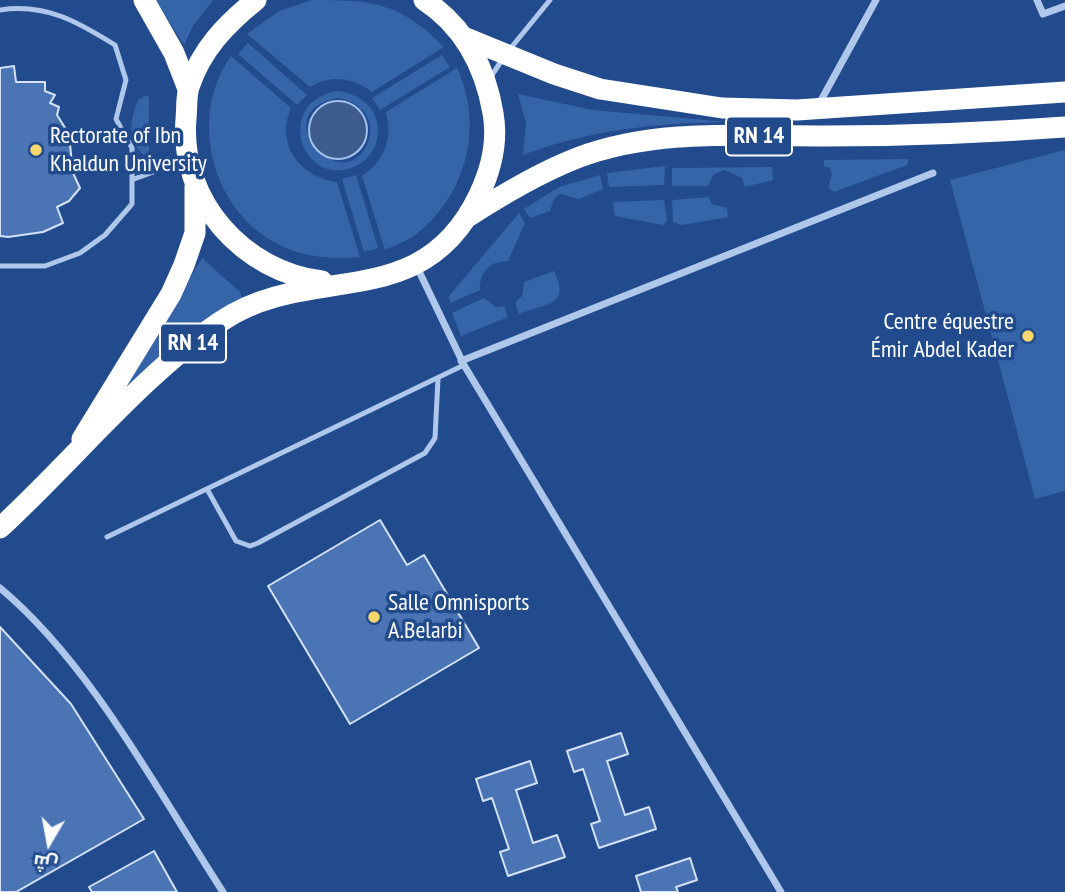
<!DOCTYPE html>
<meta charset="utf-8">
<style>
body{margin:0}
#map{position:relative;width:1065px;height:892px;overflow:hidden;background:#214b8c;font-family:"PT Sans Narrow",Cairo,sans-serif}
canvas{display:block}
.north{position:absolute;left:14px;top:808px;width:70px;height:70px;-webkit-text-stroke:5px #214b8c;paint-order:stroke;rotate:190deg;font-size:19px;font-weight:700;line-height:28px;text-align:center;color:#fff}
.north::after{content:'';display:block;margin:auto;width:24px;height:32px;background:#fff;clip-path:polygon(50% 0,100% 100%,50% 72%,0 100%)}
</style>
<div id="map">
<canvas width="1065" height="892"></canvas>
<div class="north">ش</div>
</div>
<script>
const c = document.querySelector('canvas').getContext('2d');
c.lineJoin = 'round';
function fill(path, color) {
  c.fillStyle = color;
  c.fill(path, 'evenodd');
}
function trace(path, color, width, dash) {
  c.strokeStyle = color;
  c.lineWidth = width;
  c.lineCap = dash ? 'butt' : 'round';
  c.setLineDash(dash || []);
  c.stroke(path);
}
function label(font, color, halo, rows, align = 'center') {
  c.font = font + ' "PT Sans Narrow",sans-serif';
  c.lineWidth = 7;
  c.setLineDash([]);
  c.textBaseline = 'middle';
  c.strokeStyle = halo;
  c.fillStyle = color;
  for (const [text, x, y, turn = 0] of rows) {
    c.save();
    c.translate(x, y);
    c.rotate((+turn || 0) * Math.PI / 180);
    c.textAlign = isNaN(turn) ? turn : align;
    if (halo) c.strokeText(text, 0, 0);
    c.fillText(text, 0, 0);
    c.restore();
  }
}
fill(new Path2D(`
 M155,0H213L193,26L184,45Z
 M312,0C372,0 400,2 444,47L372,92C353,78 331,74 310,87L247,34L279,11Z
 M248,43L307,95L297,105L238,54Z
 M442,55L450,67L380,110L372,98Z
 M231,56L291,108C275,144 300,177 337,182L360,257C337,259 313,258 291,250C214,221 185,121 231,56Z
 M457,68C484,127 467,192 418,233C409,240 396,245 385,250L362,176C385,160 393,139 386,112Z
 M338,91C364,94 385,115 376,143C373,153 365,162 356,166C303,191 271,102 338,91ZM337,98C357,100 376,117 369,139C348,204 261,114 337,98Z
 M518,94L593,110L727,122C657,123 588,130 523,155L526,123Z
 M146,96L149,97V151L144,155C126,142 130,117 139,99Z
 M1065,150V491L1035,499L950,180Z
 M909,159L907,165L834,192L828,187L832,175L830,168L824,166V160Z
 M665,166L664,185L609,187L607,173Z
 M772,167L773,180L745,187L742,178L725,170L714,174L708,186H672V168Z
 M356,175L378,248L364,252L342,179Z
 M600,175L603,189L579,199L560,194L554,199L550,211L530,218L524,209L559,187Z
 M708,197L712,204L727,208L728,217L682,225L673,222L672,200Z
 M664,200L667,221L663,225L615,216L613,202Z
 M519,213L525,223L508,261C490,261 479,272 480,290L450,303L449,296Z
 M202,258L240,292L242,298L211,317L127,390L126,385Z
 M554,271C571,306 547,303 519,314L515,303L522,296L524,282Z
 M484,298L496,307L504,306L508,317L461,336L452,313Z`), '#3564a9');
const water = new Path2D(`
 M309 130a29 29 0 1 1 58 0a29 29 0 1 1-58 0Z`);
fill(water, '#3e5c8b');
trace(water, '#a2c1ed', 2);
const building = new Path2D(`
 M14,66L16,82H45V91L55,95L50,103L59,107L57,115L69,134L73,173L80,188L69,201L57,207L63,223L43,232L8,237L0,236V68Z
 M380,520L407,565L424,555L479,648L350,724L268,586Z
 M0,627L71,704L144,819L16,892H0Z
 M621,733L628,754L607,761L625,815L649,807L656,829L599,848L591,824L600,821L583,769L574,772L567,751Z
 M530,761L537,783L516,790L533,843L557,835L565,857L508,876L500,852L509,849L492,798L483,801L476,779Z
 M154,851L177,892H92L89,887Z
 M690,858L697,880L676,887L678,892H641L636,876Z`);
fill(building, '#4a74b3');
trace(building, '#d3e2f8', 2);
trace(new Path2D(`
 M0,10C46,3 78,22 115,45L126,80L116,119L132,148V204L105,235L80,253L45,266H0
 M510,49L550,0
 M490,78L502,60
 M134,179L184,161
 M207,489L236,541L250,546L258,543L425,453L435,438L438,379
 M107,537L464,365`), '#aec7eb', 5);
trace(new Path2D(`
 M1037,0L1043,14L1065,6
 M819,104L876,0
 M417,267L464,365L781,892
 M461,361L933,173
 M0,588C91,664 158,792 223,892`), '#aec7eb', 7);
trace(new Path2D(`
 M144,0L174,53L188,89
 M256,0C226,24 201,50 189,87C186,97 187,109 186,119C179,201 244,272 322,281
 M466,38L554,74L600,89L722,108L797,110L1065,92
 M469,216C504,194 539,173 577,158C655,128 744,136 825,136C905,136 985,133 1065,127
 M82,439L171,294L184,265L195,233V186
 M0,528C72,462 140,377 220,322C311,260 421,317 479,195C491,170 498,141 493,113C485,66 465,27 424,0`), '#fff', 21);
for (const [x, y, r, color] of [
 [36,150,7,"#f8d76f"],
 [1028,336,7,"#f8d76f"],
 [374,617,7,"#f8d76f"]
]) {
  const dot = new Path2D();
  dot.arc(x, y, r, 0, 2 * Math.PI);
  c.fillStyle = color;
  c.fill(dot);
  trace(dot, '#214b8c', 2.5);
}
for (const [x, y, w] of [
 [759,136,66],
 [193,343,66]
]) {
  const box = new Path2D();
  box.roundRect(x - w / 2, y - 19.5, w, 39, 5);
  c.fillStyle = '#214b8c';
  c.fill(box);
  trace(box, '#fff', 2);
}
label('bold 23px', '#fff', null, [
 ["RN 14",759,136],
 ["RN 14",193,343]
]);
label('24px', '#fff', '#214b8c', [
 ["Rectorate of Ibn",50,136],
 ["Khaldun University",50,164],
 ["Centre équestre",1014,322,"right"],
 ["Émir Abdel Kader",1014,350,"right"],
 ["Salle Omnisports",388,603],
 ["A.Belarbi",388,631]
], 'left');
</script>
